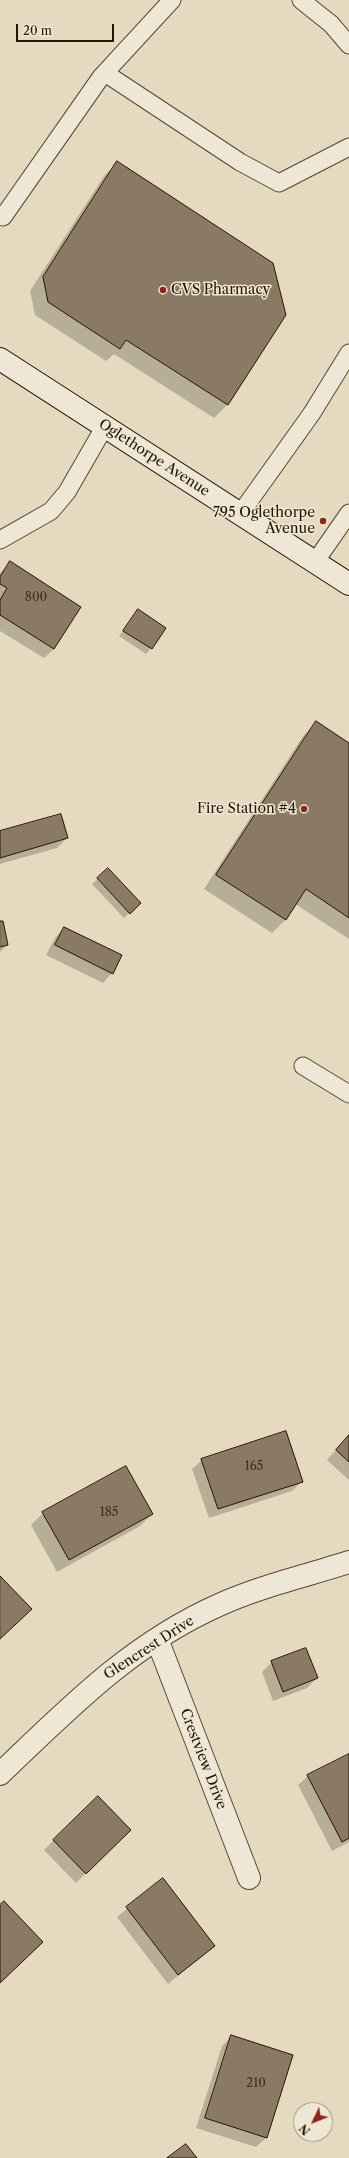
<!DOCTYPE html>
<style>
body{margin:0}
#map{position:relative;width:349px;height:2158px;overflow:hidden;background:#e5dabf;font-family:"Libre Caslon Text",serif}
canvas{display:block}
.north{position:absolute;left:293px;top:2102px;width:40px;height:40px;box-sizing:border-box;background:#eee7d5;border:1px solid #9f9281;border-radius:50%;rotate:227deg;font-size:11px;font-weight:700;line-height:16px;text-align:center;color:#281302}
.north::after{content:'';display:block;margin:auto;width:14px;height:18px;background:#8f2418;clip-path:polygon(50% 0,100% 100%,50% 72%,0 100%)}
.scale{position:absolute;left:16px;top:24px;width:98px;height:18px;box-sizing:border-box;border:2px solid #281302;border-top:0;padding-left:5px;font-size:12px;line-height:14px;white-space:nowrap;color:#281302;-webkit-text-stroke:3px #eee7d5;paint-order:stroke}
</style>
<div id="map">
<canvas width="349" height="2158"></canvas>
<div class="north">N</div>
<div class="scale">20 m</div>
</div>
<script>
const c = document.querySelector('canvas').getContext('2d');
c.lineJoin = 'round';
function fill(path, color) {
  c.fillStyle = color;
  c.fill(path, 'evenodd');
}
function trace(path, color, width, dash) {
  c.strokeStyle = color;
  c.lineWidth = width;
  c.lineCap = dash ? 'butt' : 'round';
  c.setLineDash(dash || []);
  c.stroke(path);
}
function label(font, color, halo, rows, align = 'center') {
  c.font = font + ' "Libre Caslon Text",serif';
  c.lineWidth = 3;
  c.setLineDash([]);
  c.textBaseline = 'middle';
  c.strokeStyle = halo;
  c.fillStyle = color;
  for (const [text, x, y, turn = 0] of rows) {
    c.save();
    c.translate(x, y);
    c.rotate((+turn || 0) * Math.PI / 180);
    c.textAlign = isNaN(turn) ? turn : align;
    if (halo) c.strokeText(text, 0, 0);
    c.fillText(text, 0, 0);
    c.restore();
  }
}
fill(new Path2D(`
 M117,163L285,314L227,405L214,418L114,354L106,361L35,315L30,291L104,176Z
 M10,563L80,607L54,649L44,658L0,631V573Z
 M138,610L151,648L146,654L119,636Z
 M316,723L349,744V939L295,904L285,920L272,933L204,889L303,736Z
 M0,832L67,838L57,848L0,864Z
 M108,869L140,903L124,918L92,884Z
 M0,922L7,945L0,952Z
 M64,928L112,973L103,983L46,955L55,938Z
 M349,1435V1480L327,1460Z
 M202,1460L302,1481L292,1491L209,1518L192,1469Z
 M43,1513L152,1514L140,1526L57,1572L31,1525Z
 M272,1662L317,1678L307,1688L273,1701L262,1672Z
 M349,1755V1842L332,1851L298,1785L308,1776Z
 M98,1797L129,1830L76,1883L44,1850Z
 M163,1880L214,1946L168,1984L117,1917Z
 M232,2036L292,2056L266,2138L256,2147L196,2128L222,2046Z`), '#0003');
const building = new Path2D(`
 M117,161L273,263L286,315L228,405L126,340L120,349L48,302L43,277Z
 M10,561L81,607L54,649L0,615V600L7,588L0,584V577Z
 M138,609L166,628L152,649L123,631Z
 M316,721L349,743V918L306,889L286,920L216,875Z
 M61,814L68,838L0,858V831Z
 M108,868L141,903L130,914L97,878Z
 M0,921H3L8,945L0,947Z
 M64,927L122,955L113,974L55,945Z
 M286,1431L303,1482L218,1509L201,1459Z
 M349,1435V1462L336,1450Z
 M126,1466L153,1514L69,1560L42,1512Z
 M0,1576L32,1609L0,1639Z
 M306,1648L318,1678L283,1692L271,1661Z
 M349,1754V1838L342,1842L307,1775Z
 M98,1796L131,1830L86,1874L53,1840Z
 M163,1878L215,1946L178,1975L126,1907Z
 M4,1901L43,1942L0,1983V1905Z
 M231,2035L293,2055L267,2138L205,2118Z
 M186,2144L197,2158H167Z`);
fill(building, '#8a7a64');
trace(building, '#281302', 1);
const service = new Path2D(`
 M301,0L331,24L349,45
 M105,73L240,162L279,183L349,147
 M3,217L101,77L172,0
 M240,514L312,413L349,353
 M0,540L51,511L67,492L105,426
 M315,562L349,513
 M303,1066L349,1094`);
const minor = new Path2D(`
 M157,1639L249,1878
 M0,1774C69,1708 131,1644 219,1605C261,1586 306,1576 349,1562`);
const secondary = new Path2D(`
 M0,359L349,584`);
trace(service, '#574531', 19);
trace(minor, '#574531', 24);
trace(secondary, '#281302', 24);
trace(service, '#eee7d5', 17);
trace(minor, '#eee7d5', 22);
trace(secondary, '#eee7d5', 22);
for (const [x, y, r, color] of [
 [163,290,4,"#8f2418"],
 [323,521,4,"#8f2418"],
 [304,809,4,"#8f2418"]
]) {
  const dot = new Path2D();
  dot.arc(x, y, r, 0, 2 * Math.PI);
  c.fillStyle = color;
  c.fill(dot);
  trace(dot, '#eee7d5', 1.5);
}
label('12px', '#402d1a', null, [
 ["800",36,598],
 ["165",254,1467],
 ["185",109,1513],
 ["210",256,2084]
]);
label('14px', '#281302', '#eee7d5', [
 ["CVS Pharmacy",171,290,"left"],
 ["795 Oglethorpe",315,513],
 ["Avenue",315,529],
 ["Fire Station #4",296,809]
], 'right');
label('14px', '#281302', '#eee7d5', [
 ["Oglethorpe Avenue",154,458,33],
 ["Glencrest Drive",149,1648,-33],
 ["Crestview Drive",203,1759,69]
]);
</script>
